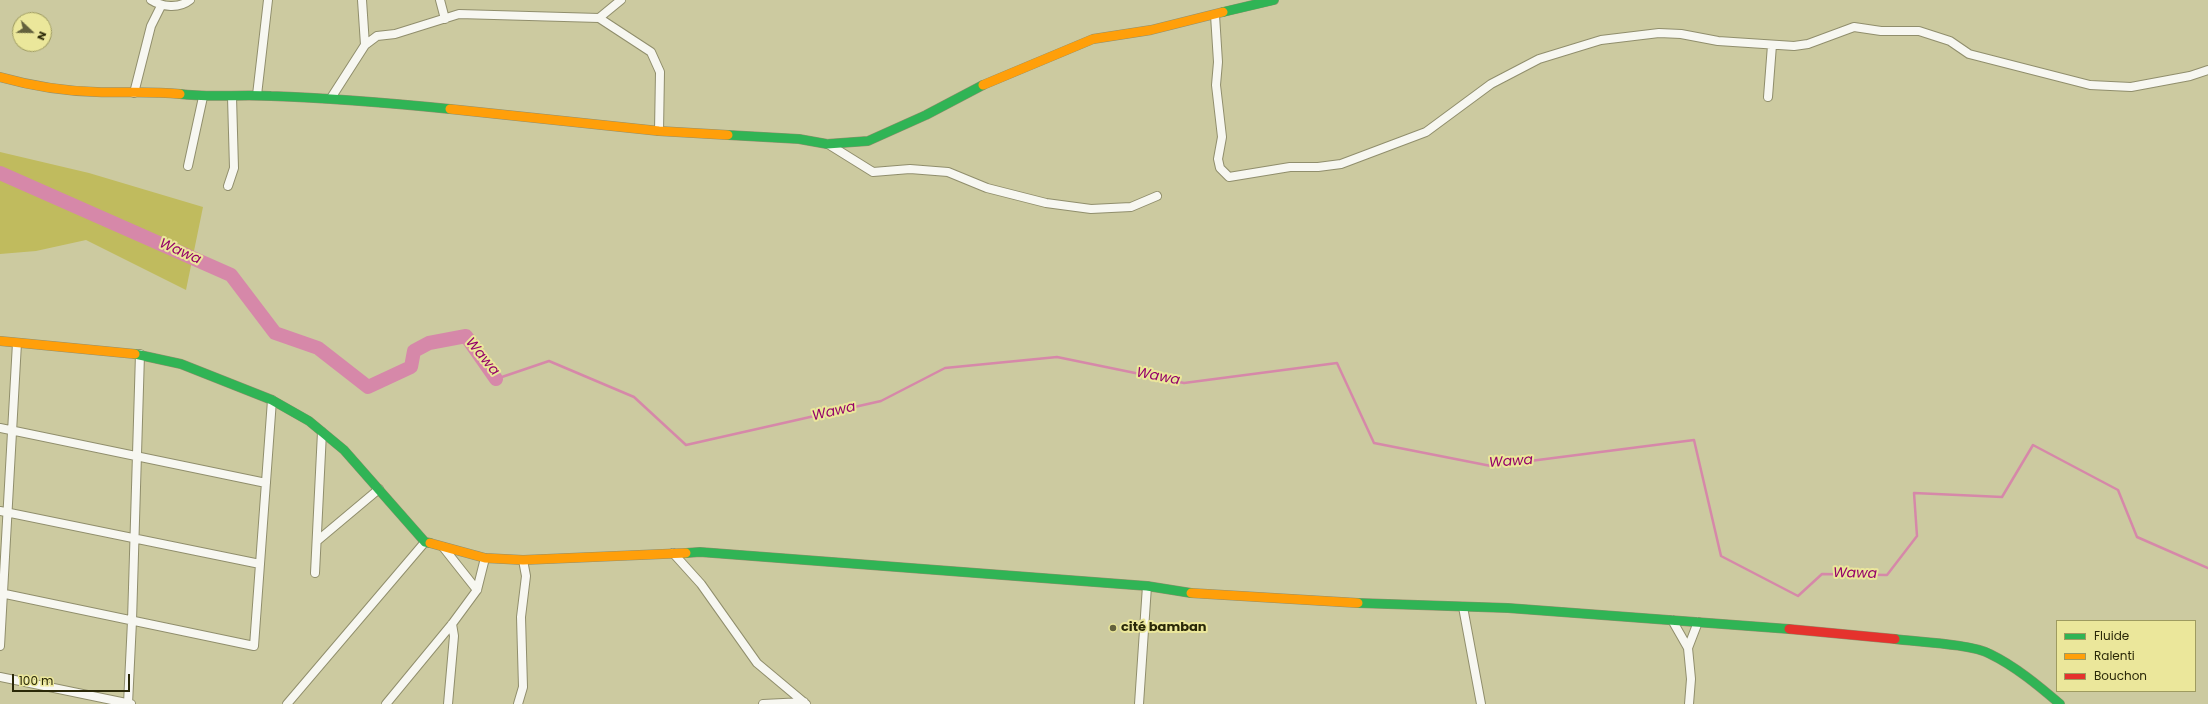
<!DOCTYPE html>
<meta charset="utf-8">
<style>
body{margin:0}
#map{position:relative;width:2208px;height:704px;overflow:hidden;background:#cccaa0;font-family:Poppins,sans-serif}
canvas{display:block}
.legend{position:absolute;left:2056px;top:620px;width:140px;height:72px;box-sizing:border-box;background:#ebe79b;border:1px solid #9e9b60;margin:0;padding:5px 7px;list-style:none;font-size:12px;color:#2a2808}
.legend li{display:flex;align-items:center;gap:8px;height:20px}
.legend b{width:20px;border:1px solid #9e9b60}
.north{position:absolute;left:12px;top:12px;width:40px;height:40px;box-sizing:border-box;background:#ebe79b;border:1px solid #9e9b60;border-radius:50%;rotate:112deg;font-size:11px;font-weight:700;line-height:16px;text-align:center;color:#2a2808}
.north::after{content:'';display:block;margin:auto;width:14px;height:18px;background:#63613d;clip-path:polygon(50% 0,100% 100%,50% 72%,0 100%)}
.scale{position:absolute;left:12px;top:674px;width:118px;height:18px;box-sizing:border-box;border:2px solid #2a2808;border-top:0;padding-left:5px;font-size:12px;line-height:14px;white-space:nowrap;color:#2a2808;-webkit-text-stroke:3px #ebe79b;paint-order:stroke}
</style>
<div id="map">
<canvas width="2208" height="704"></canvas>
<ul class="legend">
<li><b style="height:5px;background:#30b455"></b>Fluide</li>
<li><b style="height:5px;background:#ff9f0a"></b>Ralenti</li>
<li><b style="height:5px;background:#e5322d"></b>Bouchon</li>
</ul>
<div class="north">N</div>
<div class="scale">100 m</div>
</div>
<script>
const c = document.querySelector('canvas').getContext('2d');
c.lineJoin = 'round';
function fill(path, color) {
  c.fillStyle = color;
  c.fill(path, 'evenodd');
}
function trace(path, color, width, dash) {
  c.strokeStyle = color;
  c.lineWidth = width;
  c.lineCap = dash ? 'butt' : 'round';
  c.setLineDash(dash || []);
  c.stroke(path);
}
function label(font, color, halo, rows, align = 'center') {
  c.font = font + ' Poppins,sans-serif';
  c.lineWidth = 4;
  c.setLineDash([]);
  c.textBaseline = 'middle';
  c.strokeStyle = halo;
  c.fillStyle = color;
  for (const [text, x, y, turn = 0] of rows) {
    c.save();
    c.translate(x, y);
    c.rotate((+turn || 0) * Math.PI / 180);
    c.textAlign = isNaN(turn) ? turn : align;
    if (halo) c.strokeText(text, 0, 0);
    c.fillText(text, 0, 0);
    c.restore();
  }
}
fill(new Path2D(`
 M0,152L89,173L203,207L186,290L86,240L36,251L0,254Z`), '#c0bb5e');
trace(new Path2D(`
 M496,379L549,361L634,397L686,445L881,401L945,368L1057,357L1184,383L1337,363L1374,443L1491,466L1694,440L1721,556L1798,596L1822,574L1887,575L1917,536L1914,493L2002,497L2033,445L2118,490L2137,537L2208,568`), '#d688a9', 2.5);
trace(new Path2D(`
 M0,173L231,275L275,333L318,348L368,387L411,367L414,351L429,343L466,336L496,379`), '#d688a9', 14);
const street = new Path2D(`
 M151,0C162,7 179,9 190,0
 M440,0L445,19
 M1215,15L1218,62L1216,85L1222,137L1218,159L1220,168L1229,177L1290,167H1318L1341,164L1426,132L1491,84L1539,59L1601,40L1659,33L1681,34L1718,41L1794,46L1808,44L1854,27L1881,31H1919L1950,41L1969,54L2090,85L2131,87L2190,76L2208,70
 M599,18L651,52L660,72L659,131
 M365,45L377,36L395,34L459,14L599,18L621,0
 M134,93L151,26L161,6
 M257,95L268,0
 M1768,97L1772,45
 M331,98L365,45L362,0
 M828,144L873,172L910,169L948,172L987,188L1046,203L1091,209L1131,207L1157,196
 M188,166L203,97
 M228,186L234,168L232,97
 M0,428L266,483
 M0,511L260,564
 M317,541L379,489
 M443,547L477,590
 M673,553L701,584L757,663L806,704
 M315,573L322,432
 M0,593L254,646L272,400
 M1463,607L1481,704
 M1672,620L1688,648L1691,679L1689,704
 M0,646L17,343
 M1688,648L1698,622
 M0,677L131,704
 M128,704L132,621L140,354
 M287,704L425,542
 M386,704L452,624L477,590L485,558
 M448,704L454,636L452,624
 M518,704L523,687L521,617L526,576L523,560
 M763,704L804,702
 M1139,704L1147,586`);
const fast = new Path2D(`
 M1223,12L1274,0
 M180,94C211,98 240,94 271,96C331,98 390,103 450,109
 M728,135L799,139L827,144L868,141L926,115L983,85
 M135,354L181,364L272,400L309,421L344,450L425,542L430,543
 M686,553L700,552L1147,586L1191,593
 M1358,603L1508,608L1789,629
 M1895,639C1918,642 1972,644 1990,654C2015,666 2039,686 2060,704`);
const slow = new Path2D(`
 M0,77C32,86 64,91 97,92C125,93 152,91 180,94
 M983,85L1093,39L1151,30L1223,12
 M450,109L659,131L728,135
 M0,341L135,354
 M430,543L485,558L523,560L686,553
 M1191,593L1358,603`);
const jam = new Path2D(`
 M1789,629L1895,639`);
trace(street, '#908e6c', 10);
trace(fast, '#908e6c', 10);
trace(slow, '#908e6c', 10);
trace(jam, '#908e6c', 10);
trace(street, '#f7f7f1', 8);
trace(fast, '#30b455', 9);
trace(slow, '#ff9f0a', 9);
trace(jam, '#e5322d', 9);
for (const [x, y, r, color] of [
 [1113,628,4,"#63613d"]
]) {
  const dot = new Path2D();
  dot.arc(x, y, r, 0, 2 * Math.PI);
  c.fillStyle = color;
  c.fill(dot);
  trace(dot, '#ebe79b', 1.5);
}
label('bold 13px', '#2a2808', '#ebe79b', [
 ["cité bamban",1121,628]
], 'left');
label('italic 14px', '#940069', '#ebe79b', [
 ["Wawa",180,252,24],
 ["Wawa",482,357,50],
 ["Wawa",1158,377,11],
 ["Wawa",834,412,-13],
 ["Wawa",1511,462,-4],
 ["Wawa",1855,574,1]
]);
</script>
